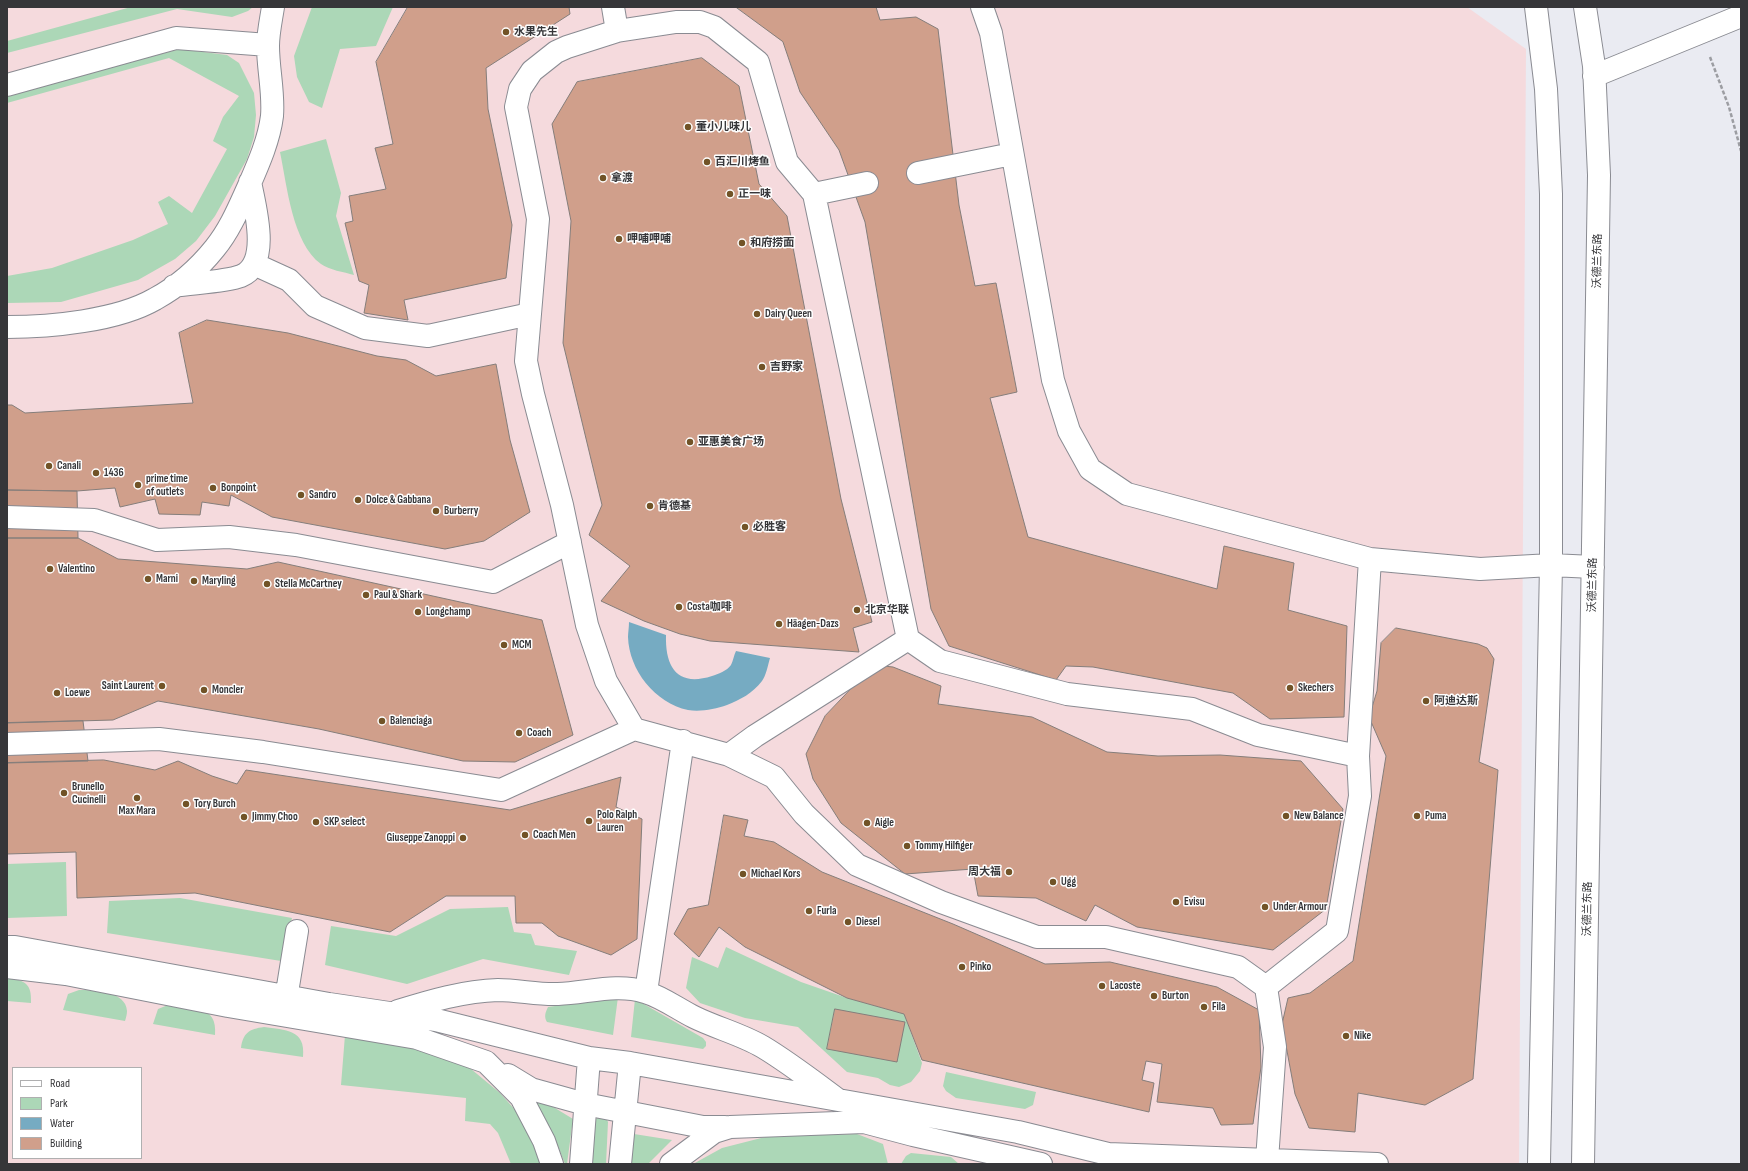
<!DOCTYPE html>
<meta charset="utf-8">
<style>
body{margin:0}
#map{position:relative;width:1748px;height:1171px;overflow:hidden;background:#eaebf2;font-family:"Sofia Sans Condensed",sans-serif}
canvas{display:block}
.frame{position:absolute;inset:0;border:8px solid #363639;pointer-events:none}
.legend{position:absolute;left:12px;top:1067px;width:130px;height:92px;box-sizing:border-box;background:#fff;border:1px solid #afafb0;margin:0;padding:5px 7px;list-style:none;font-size:12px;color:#363639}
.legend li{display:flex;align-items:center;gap:8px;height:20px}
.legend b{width:20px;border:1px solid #afafb0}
</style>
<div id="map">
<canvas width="1748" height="1171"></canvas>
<div class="frame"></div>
<ul class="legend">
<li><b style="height:5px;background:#fff"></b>Road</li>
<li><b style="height:11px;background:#acd7b7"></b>Park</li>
<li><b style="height:11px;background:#76abc2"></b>Water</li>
<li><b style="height:11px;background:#d09f8b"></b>Building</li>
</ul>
</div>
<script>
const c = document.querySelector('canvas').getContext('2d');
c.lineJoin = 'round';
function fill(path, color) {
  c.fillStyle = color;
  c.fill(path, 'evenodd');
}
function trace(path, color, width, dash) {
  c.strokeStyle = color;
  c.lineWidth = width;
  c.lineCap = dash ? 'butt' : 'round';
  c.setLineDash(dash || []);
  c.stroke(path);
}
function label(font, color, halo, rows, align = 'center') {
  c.font = font + ' "Sofia Sans Condensed","Noto Sans SC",sans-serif';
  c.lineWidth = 3;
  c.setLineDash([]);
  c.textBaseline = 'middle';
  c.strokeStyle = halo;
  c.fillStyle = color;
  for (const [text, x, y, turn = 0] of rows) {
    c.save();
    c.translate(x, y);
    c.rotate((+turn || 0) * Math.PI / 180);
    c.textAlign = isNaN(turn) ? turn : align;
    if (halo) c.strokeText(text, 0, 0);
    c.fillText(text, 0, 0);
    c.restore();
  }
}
fill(new Path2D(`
 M7,7H1467L1526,49L1519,1164H7ZM13,1068H141V1158H13Z`), '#f5dadd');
fill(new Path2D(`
 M131,7H253L248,11L232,17L177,9L7,53V41Z
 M312,7H393L376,46L340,49L322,108L309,102L297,77L294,56Z
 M180,49L227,55L239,63L254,93L256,115L254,137L247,159L215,216L196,241L175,259L138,280L61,302L7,303V276L52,268L133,240L168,224L158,202L169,196L192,213L227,149L213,141L223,117L239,96L169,58L7,103V95Z
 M326,139L341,193L336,216L354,275C344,272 329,270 321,264C292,243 287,185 280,152Z
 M66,862L67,916L7,918V864Z
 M180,898L292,918L281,961L107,933L109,901Z
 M508,907L514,932L531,934L535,945L577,951L569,975L483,959L407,984L325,965L331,926L396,936L450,909Z
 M726,947L801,982L847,998L904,1014L922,1063L920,1071L911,1082L899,1087L890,1085L878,1078L847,1072L798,1027L745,1018L700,1003L686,988L692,957L718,968Z
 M7,977C25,981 32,983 31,1003L7,1001Z
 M79,990C94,990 126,991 127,1011C127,1014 126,1018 125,1021L63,1010L68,994Z
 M618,997L613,1035L547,1022C544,1017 545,1013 548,1007Z
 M635,999L703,1038L706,1042V1046L703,1049L631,1037Z
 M168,1005C191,1008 218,1004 215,1035L153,1024L158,1009Z
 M264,1027C285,1030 306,1029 303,1057L241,1048C243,1033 249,1029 264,1027Z
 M345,1035L420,1047L471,1069L500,1093L526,1122L546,1164H511L498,1133L490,1124L465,1121L466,1098L341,1085Z
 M946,1072L1036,1092L1033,1105L1025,1109L956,1098L946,1091L943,1086Z
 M534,1099L555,1108L573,1119L567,1164H565L556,1141Z
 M598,1117L606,1118L608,1122L606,1164H590L594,1122Z
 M634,1134L672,1140L648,1164H630Z
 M857,1134L883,1144L888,1164H693L722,1148L769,1136Z
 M911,1153L951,1157L959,1164H901L906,1156Z`), '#acd7b7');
fill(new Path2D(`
 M629,622L666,635C665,668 678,687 712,676C718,674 727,671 731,665C733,661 734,655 736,651L770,658C768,665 766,676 762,681C753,693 740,700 727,705C715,709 701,712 688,710C655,703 629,670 628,637C628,633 629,627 629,622Z`), '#76abc2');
const building = new Path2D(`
 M408,7H569L570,14L486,68L488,109L512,225L506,278L404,300L408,320L364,313L369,285L359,281L345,223L353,221L349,196L386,189L375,148L393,144L376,62Z
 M736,7H876L880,20L916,17L938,29L959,205L975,286L996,283L1017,392L990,398L1028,537L1217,589L1224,546L1294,563L1288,610L1347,626L1344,717L1270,719L1233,693L1093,667L1066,666L1056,680L949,646L931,609L865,222L839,150L800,92L783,42Z
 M702,58L739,86L759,184L787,216L841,499L872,622L853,628L859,652L710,641L680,634L644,621L601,601L630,566L589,535L602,505L563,343L571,221L552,124L577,82Z
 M207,320L288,333L377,356L406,360L436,376L496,364L510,440L530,512L484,541L445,549L272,517L231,495L229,506L202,502L200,515L159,514L155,499L120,507L115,488L77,491L7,490V405H12L25,413L193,403L179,333Z
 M7,490L77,491L78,538H7Z
 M7,538H78L118,559L247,569L278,562L542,620L573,735L515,762L463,761L319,729L158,701L113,720L7,723Z
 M1396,628L1478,644L1487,648L1494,659L1479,762L1498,770L1473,1079L1425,1105L1358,1093L1355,1132L1309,1128L1295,1094L1282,1024L1288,998L1310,993L1353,961L1386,756L1369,717L1377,691L1381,643Z
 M874,665L893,667L941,686L938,704L1032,717L1107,752L1158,756L1220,755L1301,761L1343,809L1326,909L1273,950L1137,927L1095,905L1086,921L1036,898L978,896L973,869L905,874L841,823L813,779L806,754L825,716Z
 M83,721L88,761L7,763V723Z
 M104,760L155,770L178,761L212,776L237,784L246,770L510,810L621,777L616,807L642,819L637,939L611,955L558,936L542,923H516L515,896H446L390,932L195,893L77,898L76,852L7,854V763Z
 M724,815L748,820L744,836L774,842L822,872L953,924L1045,964L1110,962L1217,987L1259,1010L1261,1067L1253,1124L1221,1125L1213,1108L1157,1102L1162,1064L1146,1061L1142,1080L1154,1083L1149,1112L922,1060L904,1014L847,998L745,947L719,927L699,957L674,934L688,909L708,905Z
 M835,1009L905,1022L897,1062L827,1049Z`);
fill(building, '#d09f8b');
trace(building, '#857e7b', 1);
const minor = new Path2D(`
 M613,7L617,31
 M982,7L991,33L1053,380L1069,431L1090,469L1127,494L1370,559L1480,569L1551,565L1593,567
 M1536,7L1546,89L1551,194V565L1539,1164
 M1594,76L1741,16
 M7,85L176,38L268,45
 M918,173L1012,154
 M814,194L867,183
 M254,264L289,280L315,306L365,328L428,336L530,314
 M174,286C191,283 225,282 241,276C271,264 255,207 250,182
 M7,327C50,327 117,321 155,299C177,287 199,268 215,248C229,231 238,210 247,190C257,167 269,141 272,116C274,93 268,69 268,46C268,33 271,20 273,7
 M7,517L94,520L157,540L229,537L296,545L493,582L570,542
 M634,729L606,681L587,625L562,505L533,394L526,361L538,219L516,107L520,89L532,71L556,52L567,47L617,31L676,22H700L714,27L758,62L787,162L814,194L908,639
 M7,744L159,739L263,752L501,790L634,729L729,755L774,777L804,814L857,865L941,902L1037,937H1106L1238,967L1266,987L1275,1047L1267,1160
 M729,755L755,736L908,639L940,661L1067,694L1192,709L1258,735L1358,756L1360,796L1337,931L1266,987
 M1358,756L1370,559
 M7,947H15L329,1004L436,1020L589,1058L630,1063L1018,1132L1108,1154L1377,1164
 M7,967L66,974L228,1006L417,1038L486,1062L521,1097L544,1141L552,1164
 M646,992L683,741
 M284,1011L297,931
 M398,1011C430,1001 464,991 498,990C518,990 539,995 558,994C587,993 617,983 645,992C662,997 678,1009 694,1017C716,1028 741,1034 763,1047C788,1062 814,1082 837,1099
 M508,1075L531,1089L585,1104L703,1127H725
 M581,1164L589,1058
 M620,1164L630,1063
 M671,1164L714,1132L730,1127L864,1122L913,1135L1041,1164
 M1583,1164L1599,175L1594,66L1585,7`);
trace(minor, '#8a8b92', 24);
trace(new Path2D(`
 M1710,57L1729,107L1741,151`), '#9c9da2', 2.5, [4, 2]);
trace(minor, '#fff', 22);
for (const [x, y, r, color] of [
 [506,32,4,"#715327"],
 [688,127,4,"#715327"],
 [707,162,4,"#715327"],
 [603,178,4,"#715327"],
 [730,194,4,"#715327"],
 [619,239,4,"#715327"],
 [742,243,4,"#715327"],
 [757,314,4,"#715327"],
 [762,367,4,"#715327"],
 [690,442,4,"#715327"],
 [49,466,4,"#715327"],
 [96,473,4,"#715327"],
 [138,485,4,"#715327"],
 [213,488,4,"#715327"],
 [301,495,4,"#715327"],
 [358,500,4,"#715327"],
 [650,506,4,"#715327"],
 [436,511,4,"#715327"],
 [745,527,4,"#715327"],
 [50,569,4,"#715327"],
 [148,579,4,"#715327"],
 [194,581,4,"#715327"],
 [267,584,4,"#715327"],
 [366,595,4,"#715327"],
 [679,607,4,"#715327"],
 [857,610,4,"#715327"],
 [418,612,4,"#715327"],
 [779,624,4,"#715327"],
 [504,645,4,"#715327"],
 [162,686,4,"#715327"],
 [1290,688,4,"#715327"],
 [204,690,4,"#715327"],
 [57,693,4,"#715327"],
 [1426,701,4,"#715327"],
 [382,721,4,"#715327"],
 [519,733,4,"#715327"],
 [64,793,4,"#715327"],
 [137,798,4,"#715327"],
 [186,804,4,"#715327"],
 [1286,816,4,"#715327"],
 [1417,816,4,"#715327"],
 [244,817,4,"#715327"],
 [589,821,4,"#715327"],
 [316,822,4,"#715327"],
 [867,823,4,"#715327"],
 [525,835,4,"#715327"],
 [463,838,4,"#715327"],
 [907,846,4,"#715327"],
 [1009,872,4,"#715327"],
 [743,874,4,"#715327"],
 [1053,882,4,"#715327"],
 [1176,902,4,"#715327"],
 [1265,907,4,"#715327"],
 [809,911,4,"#715327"],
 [848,922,4,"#715327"],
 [962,967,4,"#715327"],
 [1102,986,4,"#715327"],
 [1154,996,4,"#715327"],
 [1204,1007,4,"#715327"],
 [1346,1036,4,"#715327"]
]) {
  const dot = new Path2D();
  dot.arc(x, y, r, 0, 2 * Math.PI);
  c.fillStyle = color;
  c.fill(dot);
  trace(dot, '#fff', 1.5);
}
label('bold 11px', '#363639', '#fff', [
 ["水果先生",514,32],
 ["董小儿味儿",696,127],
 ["百汇川烤鱼",715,162],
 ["拿渡",611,178],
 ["正一味",738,194],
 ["呷哺呷哺",627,239],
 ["和府捞面",750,243],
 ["Dairy Queen",765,314],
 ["吉野家",770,367],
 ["亚惠美食广场",698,442],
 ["Canali",57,466],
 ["1436",104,473],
 ["prime time",146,479],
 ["of outlets",146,492],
 ["Bonpoint",221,488],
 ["Sandro",309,495],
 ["Dolce & Gabbana",366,500],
 ["肯德基",658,506],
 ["Burberry",444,511],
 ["必胜客",753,527],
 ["Valentino",58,569],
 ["Marni",156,579],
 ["Maryling",202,581],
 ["Stella McCartney",275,584],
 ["Paul & Shark",374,595],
 ["Costa咖啡",687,607],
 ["北京华联",865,610],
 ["Longchamp",426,612],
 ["Häagen-Dazs",787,624],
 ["MCM",512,645],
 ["Saint Laurent",154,686,"right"],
 ["Skechers",1298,688],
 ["Moncler",212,690],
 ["Loewe",65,693],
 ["阿迪达斯",1434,701],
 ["Balenciaga",390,721],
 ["Coach",527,733],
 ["Brunello",72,787],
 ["Cucinelli",72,800],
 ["Tory Burch",194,804],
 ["Max Mara",137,811,"center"],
 ["Polo Ralph",597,815],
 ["Lauren",597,828],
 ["New Balance",1294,816],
 ["Puma",1425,816],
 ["Jimmy Choo",252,817],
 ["SKP select",324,822],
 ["Aigle",875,823],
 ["Coach Men",533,835],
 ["Giuseppe Zanoppi",455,838,"right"],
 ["Tommy Hilfiger",915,846],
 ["周大福",1001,872,"right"],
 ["Michael Kors",751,874],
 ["Ugg",1061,882],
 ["Evisu",1184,902],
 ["Under Armour",1273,907],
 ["Furla",817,911],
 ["Diesel",856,922],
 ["Pinko",970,967],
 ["Lacoste",1110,986],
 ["Burton",1162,996],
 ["Fila",1212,1007],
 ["Nike",1354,1036]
], 'left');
label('11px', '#363639', '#fff', [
 ["沃德兰东路",1598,261,-89],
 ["沃德兰东路",1593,585,-89],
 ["沃德兰东路",1588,909,-89]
]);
</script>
